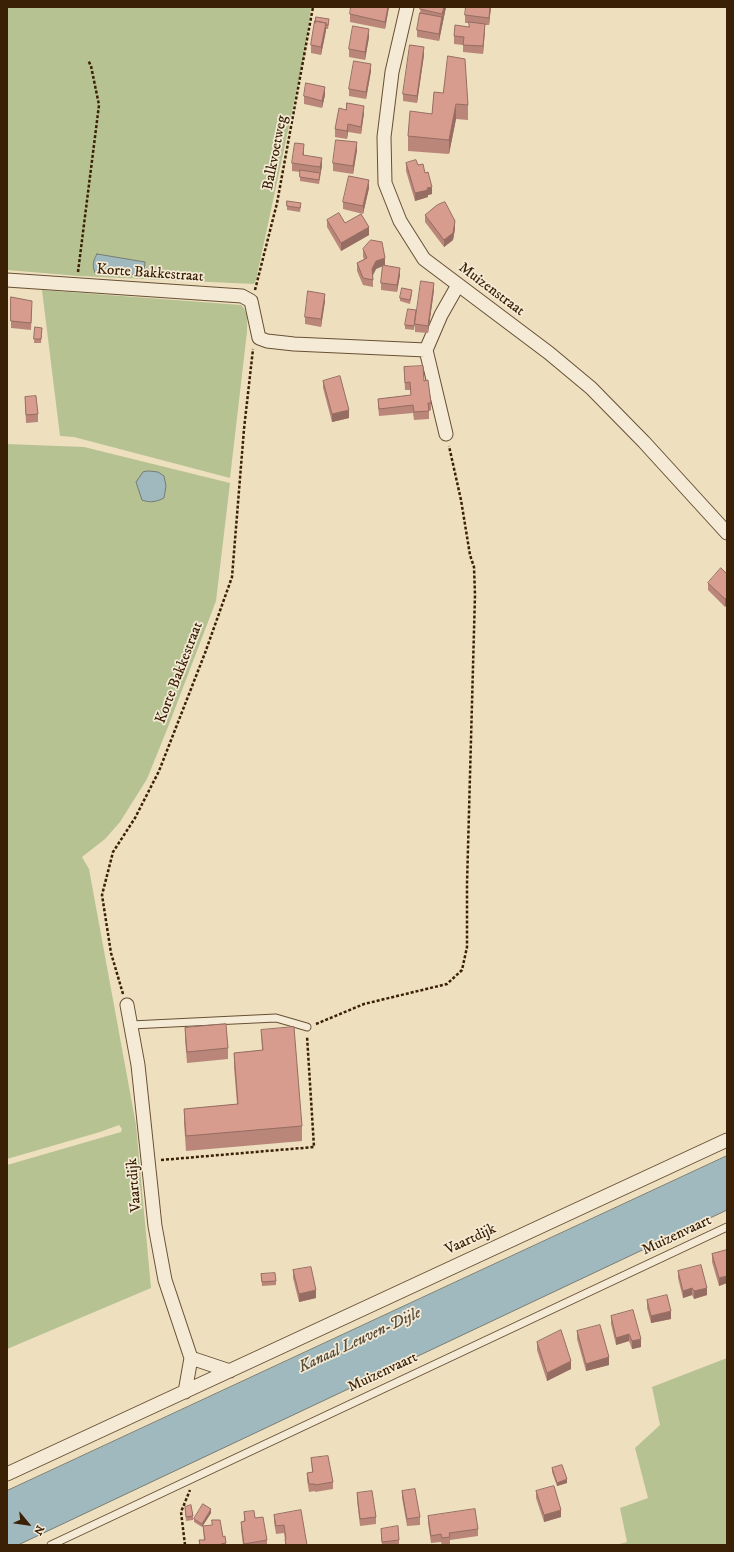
<!DOCTYPE html>
<style>
body{margin:0}
#map{position:relative;width:734px;height:1552px;overflow:hidden;background:#eedfbf;font-family:"IM FELL DW Pica",serif}
canvas{display:block}
.frame{position:absolute;inset:0;border:8px solid #3a2005;pointer-events:none}
.north{position:absolute;left:8px;top:1504px;width:40px;height:40px;-webkit-text-stroke:3px #f4ead5;paint-order:stroke;rotate:119deg;font-size:11px;font-weight:700;line-height:16px;text-align:center;color:#3a2005}
.north::after{content:'';display:block;margin:auto;width:14px;height:18px;background:#3a2005;clip-path:polygon(50% 0,100% 100%,50% 72%,0 100%)}
</style>
<div id="map">
<canvas width="734" height="1552"></canvas>
<div class="frame"></div>
<div class="north">N</div>
</div>
<script>
const c = document.querySelector('canvas').getContext('2d');
c.lineJoin = 'round';
function fill(path, color) {
  c.fillStyle = color;
  c.fill(path, 'evenodd');
}
function trace(path, color, width, dash) {
  c.strokeStyle = color;
  c.lineWidth = width;
  c.lineCap = dash ? 'butt' : 'round';
  c.setLineDash(dash || []);
  c.stroke(path);
}
function label(font, color, halo, rows, align = 'center') {
  c.font = font + ' "IM FELL DW Pica",serif';
  c.lineWidth = 3.5;
  c.setLineDash([]);
  c.textBaseline = 'middle';
  c.strokeStyle = halo;
  c.fillStyle = color;
  for (const [text, x, y, turn = 0] of rows) {
    c.save();
    c.translate(x, y);
    c.rotate((+turn || 0) * Math.PI / 180);
    c.textAlign = isNaN(turn) ? turn : align;
    if (halo) c.strokeText(text, 0, 0);
    c.fillText(text, 0, 0);
    c.restore();
  }
}
fill(new Path2D(`
 M7,7H311L304,56L256,280L254,284L79,276L7,270Z
 M42,290L241,305C249,312 247,323 247,332L230,478L74,437L60,436Z
 M7,444L84,447L230,483L216,601L168,727L147,779L120,822L105,839L82,857L89,869L136,1125L151,1288L7,1349V1165L121,1132L122,1129L119,1125L100,1132L7,1159Z
 M727,1358V1545H616L627,1542L620,1508L648,1498L635,1448L660,1425L652,1387Z`), '#b7c293');
const water = new Path2D(`
 M97,254L145,262L144,272L143,274L120,275L95,273C92,265 93,261 97,254Z
 M149,471L158,472L164,476L166,486L164,498C156,502 150,503 142,500L136,482L143,472Z
 M727,1156V1210L18,1545H7V1491Z`);
fill(water, '#9fb9be');
trace(water, '#777c74', 1);
const lane = new Path2D(`
 M131,1025L276,1018L307,1027
 M51,1545L727,1227`);
const street = new Path2D(`
 M407,7L392,72L384,137L385,183L400,221L424,259L549,353L591,388L644,442L727,533
 M7,280L242,296L251,301L259,338L267,341L294,344L426,350L441,315L458,285
 M426,350L446,434
 M127,1005L138,1065L155,1226L165,1280L191,1358
 M185,1392L191,1358L230,1371
 M7,1474L727,1140`);
trace(lane, '#675034', 9);
trace(street, '#675034', 15);
trace(new Path2D(`
 M78,272L99,105L91,66L88,60
 M255,290L277,203L313,7
 M123,994L111,953L102,895L113,852L135,818L159,771L205,653L232,577L244,429L253,349
 M316,1024L364,1004L447,984L462,970L467,947V884L475,595L474,567L470,555L461,500L449,446
 M161,1160L314,1147L307,1036
 M185,1545L181,1512L190,1490`), '#3a2005', 2.5, [3, 2]);
trace(lane, '#f4ead5', 7);
trace(street, '#f4ead5', 13);
fill(new Path2D(`
 M389,7L385,29L350,22V14Z
 M421,7H446L439,41L417,37V30Z
 M491,7L489,25H485L483,54L463,52V45L454,44V36L469,27V23H465V15Z
 M329,23L328,29H326L321,55L311,53V45L315,24Z
 M369,37L365,60L349,57V49Z
 M424,55L417,103L403,101V94Z
 M371,71L366,99L349,96V89Z
 M434,92L468,105V120L456,119L449,154L408,151V136L432,114Z
 M325,95L322,108L304,104V96Z
 M346,110L364,113L361,134L348,132L347,139L335,137V129Z
 M357,150L353,174L333,171V163Z
 M304,151V155L322,166L319,184L300,181V172L292,171V163Z
 M406,163L418,165L432,194L428,195V197L415,201L406,171Z
 M369,188L363,214L343,209V202Z
 M287,206H301L300,212L287,210Z
 M425,215L455,229L453,240L444,247L425,222Z
 M327,220L345,223L369,235L341,251L327,227Z
 M363,249L385,265L384,266L400,275L397,292L381,290V283L383,266L376,269L373,275V287L363,285L357,271V263L364,259L363,257Z
 M434,290L428,333L415,332V324Z
 M412,294L410,304L400,301V298Z
 M11,297L32,308L31,330L11,328Z
 M325,301L321,327L305,324V317Z
 M416,314L414,330L405,329V325Z
 M35,327L42,331L41,343H34Z
 M404,367L424,381L431,403V410L429,411V419L414,420L413,413L379,416L378,406V399L411,395L410,390H405Z
 M323,381L349,418L332,422L323,388Z
 M25,397L38,414V422L26,423Z
 M727,574L725,607L708,590V583Z
 M185,1028L228,1048V1059L187,1063L185,1039Z
 M261,1030L302,1126V1141L186,1151L184,1123V1109L237,1104L234,1067V1053L262,1050Z
 M727,1250V1283L719,1286L712,1262V1254Z
 M293,1270L316,1298L299,1302L293,1278Z
 M678,1271L707,1295L694,1299L692,1295L683,1298L678,1278Z
 M261,1274L276,1281V1285L262,1286Z
 M647,1300L671,1319L651,1323L647,1308Z
 M611,1316L641,1347L632,1349L629,1341L616,1345L611,1324Z
 M577,1331L609,1365L586,1371L577,1339Z
 M537,1342L571,1369L547,1381L537,1350Z
 M311,1458L333,1482V1489L315,1492V1491L309,1492L307,1480V1473L312,1472Z
 M552,1468L567,1483L557,1486L552,1472Z
 M402,1491L420,1517V1525L407,1526L402,1498Z
 M536,1491L561,1517L544,1522L536,1498Z
 M357,1493L376,1517V1524L360,1526L357,1500Z
 M185,1507L193,1516V1520L186,1521Z
 M244,1512L255,1518L267,1540V1545H243L241,1529V1522L244,1521Z
 M211,1513L202,1527L194,1522V1519Z
 M274,1515L307,1545H285V1539L284,1533L276,1534L274,1522Z
 M428,1516L478,1529V1536L450,1540V1544L444,1545H442L441,1542L431,1543L428,1523Z
 M203,1526L223,1537L226,1543V1545H199V1540H204Z
 M381,1529L399,1540V1545H382L381,1536Z`), '#b98679');
fill(new Path2D(`
 M388,7H389L385,29V22Z
 M444,7H446L439,41V34Z
 M490,7H491L489,25V18Z
 M326,23V31L321,55V47Z
 M485,24V31L483,54V46Z
 M369,29V37L365,60V52Z
 M424,47V55L417,103V96Z
 M371,64V71L366,99V92Z
 M325,87V95L322,108V101Z
 M456,104V119L449,154V140Z
 M364,106V113L361,134V127Z
 M348,124V132L347,139V131Z
 M357,142V150L353,174V166Z
 M304,144V151L303,163V155Z
 M322,158V166L320,175V167Z
 M369,180V188L363,214V206Z
 M432,187V194L428,195V197L415,201V193L427,188Z
 M455,221V229L453,240L444,247V240Z
 M369,227V235L341,251V243Z
 M385,258V265L376,269L372,277V269L376,261Z
 M400,268V275L397,292V285Z
 M434,283V290L428,333V326Z
 M325,294V301L321,327V319Z
 M349,410V418L332,422V414Z
 M727,597V605L725,607V599Z
 M727,1276V1283L719,1286V1278Z
 M692,1288V1295L683,1298V1291Z
 M707,1288V1295L694,1299V1291Z
 M316,1290V1298L299,1302V1294Z
 M671,1311V1319L651,1323V1316Z
 M629,1334V1341L616,1345V1338Z
 M641,1339V1347L632,1349V1341Z
 M609,1357V1365L586,1371V1364Z
 M571,1361V1369L547,1381V1373Z
 M567,1479V1483L557,1486V1483Z
 M211,1509V1513L202,1527V1524Z
 M561,1510V1517L544,1522V1515Z`), '#966d63');
const building = new Path2D(`
 M351,7H388L385,22L350,14Z
 M421,7H444L442,14L420,9Z
 M466,7H490L489,18L465,15Z
 M420,13L442,17L439,34L417,30Z
 M316,17L329,19L328,25H326V23L315,21V23Z
 M315,21L326,23L321,47L311,45Z
 M469,22L485,24L483,46L463,45L464,37L454,36L455,25L469,27Z
 M353,26L369,29L365,52L349,49Z
 M410,45L424,47L417,96L403,94Z
 M448,56L465,59L468,105L456,104L449,140L408,136L410,111L432,114L434,92L443,93Z
 M354,61L371,64L366,92L349,89Z
 M306,83L325,87L322,101L304,96Z
 M347,103L364,106L361,127L348,124L347,131L335,129L339,108L346,110Z
 M336,140L357,142L353,166L333,163Z
 M295,143L304,144L303,155L322,158L320,167L292,163Z
 M416,160L418,165L423,164L425,173L428,172L432,187L427,188L428,190L415,193L406,163Z
 M300,170L320,173L319,180L300,177Z
 M349,176L369,180L363,206L343,202Z
 M287,201L301,203L300,208L287,206Z
 M445,202L455,221L453,233L444,240L425,215L437,205Z
 M339,213L345,223L361,214L369,227L341,243L327,220Z
 M371,240L382,242L385,258L376,261L372,269L373,280L363,278L357,263L367,258L363,249Z
 M383,265L400,268L397,285L381,283Z
 M421,281L434,283L428,326L415,324Z
 M402,288L412,290L410,300L400,298Z
 M308,291L325,294L321,319L305,317Z
 M11,297L32,301L31,323L11,321Z
 M408,309L416,310L414,326L405,325Z
 M35,327L42,328L41,339H34Z
 M423,366L424,381L428,380L431,403H428L429,411L414,412L413,405L379,409L378,399L411,395L410,382L405,383L404,367Z
 M340,376L349,410L332,414L323,381Z
 M36,396L38,414L26,415L25,397Z
 M721,568L727,574V597L725,599L708,583Z
 M226,1024L228,1048L187,1052L185,1028Z
 M294,1027L302,1126L186,1136L184,1109L238,1104L234,1053L263,1050L261,1030Z
 M727,1250V1276L719,1278L712,1254Z
 M701,1265L707,1288L694,1291L692,1288L683,1291L678,1271Z
 M311,1267L316,1290L299,1294L293,1270Z
 M275,1273L276,1281L262,1282L261,1274Z
 M667,1295L671,1311L651,1316L647,1300Z
 M633,1310L641,1339L632,1341L629,1334L616,1338L611,1316Z
 M600,1325L609,1357L586,1364L577,1331Z
 M561,1330L571,1361L547,1373L537,1342Z
 M328,1456L333,1482L315,1485V1484H309L307,1473L313,1472L311,1458Z
 M562,1465L567,1479L557,1483L552,1468Z
 M554,1486L561,1510L544,1515L536,1491Z
 M415,1489L420,1517L407,1519L402,1491Z
 M372,1491L376,1517L360,1519L357,1493Z
 M203,1504L211,1509L202,1524L194,1519Z
 M191,1505L193,1516L186,1517L185,1507Z
 M475,1509L478,1529L449,1533L450,1537L442,1538L441,1534L431,1536L428,1516Z
 M301,1510L307,1545H286L285,1539H286L284,1525L276,1526L274,1515Z
 M254,1511L255,1518L263,1517L267,1540L244,1544L241,1522L245,1521L244,1512Z
 M212,1520H220L223,1537L225,1536L226,1543L221,1544V1545H200L199,1540H205L203,1526L212,1525Z
 M398,1526L399,1540L382,1542L381,1529Z`);
fill(building, '#d79c8d');
trace(building, '#966d63', 1);
label('15px', '#3a2005', '#f4ead5', [
 ["Balkvoetweg",276,153,-79],
 ["Korte Bakkestraat",150,274,4],
 ["Muizenstraat",491,290,37],
 ["Korte Bakkestraat",180,673,-69],
 ["Vaartdijk",135,1185,-95],
 ["Muizenvaart",677,1236,-25],
 ["Vaartdijk",471,1240,-25],
 ["Muizenvaart",383,1373,-25]
]);
label('italic 16px', '#584e3c', '#f4ead5', [
 ["Kanaal Leuven-Dijle",360,1341,-25]
]);
</script>
